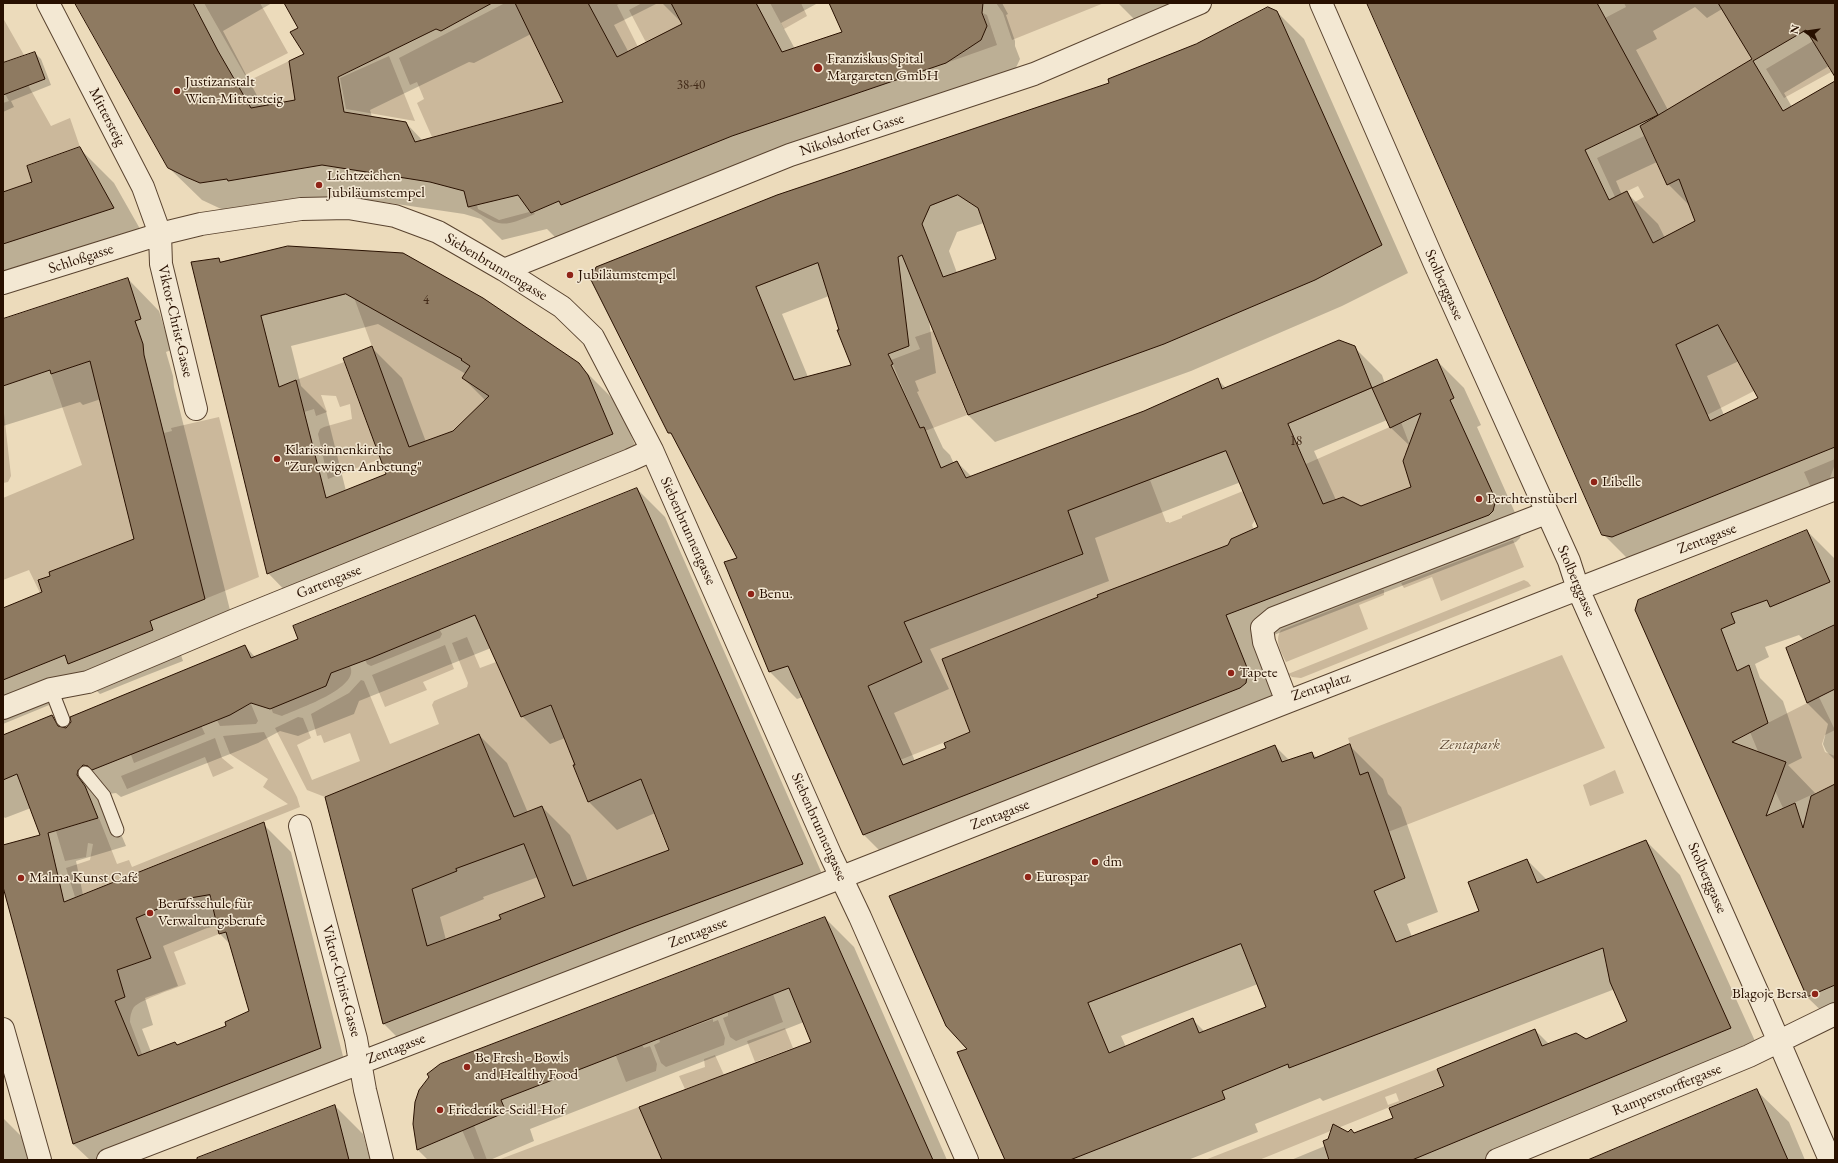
<!DOCTYPE html>
<meta charset="utf-8">
<style>
body{margin:0}
#map{position:relative;width:1838px;height:1163px;overflow:hidden;background:#ecdbbb;font-family:"EB Garamond",serif}
canvas{display:block}
.frame{position:absolute;inset:0;border:4px solid #281000;pointer-events:none}
.north{position:absolute;left:1786px;top:12px;width:40px;height:40px;-webkit-text-stroke:3px #f3e8d3;paint-order:stroke;rotate:283deg;font-size:11px;font-weight:700;line-height:16px;text-align:center;color:#281000}
.north::after{content:'';display:block;margin:auto;width:14px;height:18px;background:#281000;clip-path:polygon(50% 0,100% 100%,50% 72%,0 100%)}
</style>
<div id="map">
<canvas width="1838" height="1163"></canvas>
<div class="frame"></div>
<div class="north">N</div>
</div>
<script>
const c = document.querySelector('canvas').getContext('2d');
c.lineJoin = 'round';
function fill(path, color) {
  c.fillStyle = color;
  c.fill(path, 'evenodd');
}
function trace(path, color, width, dash) {
  c.strokeStyle = color;
  c.lineWidth = width;
  c.lineCap = dash ? 'butt' : 'round';
  c.setLineDash(dash || []);
  c.stroke(path);
}
function label(font, color, halo, rows, align = 'center') {
  c.font = font + ' "EB Garamond",serif';
  c.lineWidth = 3;
  c.setLineDash([]);
  c.textBaseline = 'middle';
  c.strokeStyle = halo;
  c.fillStyle = color;
  for (const [text, x, y, turn = 0] of rows) {
    c.save();
    c.translate(x, y);
    c.rotate((+turn || 0) * Math.PI / 180);
    c.textAlign = isNaN(turn) ? turn : align;
    if (halo) c.strokeText(text, 0, 0);
    c.fillText(text, 0, 0);
    c.restore();
  }
}
fill(new Path2D(`
 M204,3H260L288,53L245,75Z
 M505,3H515L568,114L547,106L432,137L417,103L424,99L417,82L410,85L399,58Z
 M588,3H621L617,5L641,53L621,64Z
 M642,3H671L697,53L661,71L629,10Z
 M770,3H801L807,16L784,29Z
 M996,3H1104L1012,40L1003,13Z
 M1624,3H1723L1720,6L1752,59L1658,116L1605,18L1626,7Z
 M983,13L987,15L997,45L946,63L981,40L987,26Z
 M3,18L24,55L3,63Z
 M1813,41L1831,72L1784,98L1766,69Z
 M389,56L415,121L346,109L340,78Z
 M289,61L297,112L258,118L256,107L235,111L200,109L238,86Z
 M28,85L51,126L70,118L80,147L27,166L32,182L3,192V103L9,101L5,94Z
 M1644,136L1662,175L1675,169L1680,181L1693,175L1718,325L1754,391L1707,415L1676,345L1653,243L1633,203L1644,197L1638,186L1615,197L1597,158Z
 M477,205L478,209L499,220L533,211L535,214C499,229 501,226 468,207Z
 M352,292L463,355L461,360L470,366L462,378L475,387L484,375L505,383L453,431L409,447Z
 M933,331L967,415L925,431H921L891,360L920,349L915,337Z
 M96,359L139,559L135,584L120,544L49,572L50,576L38,580L42,592L40,593L29,570L3,580V498L82,465L51,374Z
 M344,362L380,459L328,479L318,434L320,429L324,427L352,419L350,404L340,407L336,396L321,395L327,412L316,416L314,409L304,412L302,403L296,400L301,398L296,380Z
 M3,404L11,476L8,482L3,483Z
 M219,417L259,577L205,599L164,433L172,431L171,428Z
 M1401,422L1412,451L1405,454L1403,461L1406,470L1414,473L1420,483L1354,509L1351,501L1343,497L1332,500L1324,520L1297,468Z
 M1835,459V464L1830,478L1811,488L1804,472Z
 M1150,480L1166,522H1169V523L1182,518V516L1243,491L1256,518L1252,525L1260,544L1227,548L1097,595L1098,597L942,659L970,732L900,760L868,686L922,662L904,622L1082,555L1083,554L1035,523Z
 M1513,540L1524,567L1441,601L1432,577L1404,588L1401,583Z
 M1524,580L1528,582L1531,586L1301,678L1292,677L1288,674Z
 M1381,590H1384V595L1359,605L1368,629L1286,662C1281,651 1274,641 1281,630Z
 M436,623L442,634L440,638L371,666L367,664L362,652L382,653L423,637Z
 M467,637L480,668L496,662L521,717L551,705L560,728L630,743L573,766L588,802L602,796L637,769L670,855C635,863 605,870 575,891L542,806L514,817L479,734L325,797L307,790L275,728L298,717L303,718L311,738L297,745L312,780L360,761L350,733L324,743L321,735L317,736L311,714L349,693L361,680L364,681L390,744L439,724L432,705L434,701L467,687L468,683L452,643Z
 M445,645L454,669L423,682L427,690L385,707L372,675Z
 M1562,655L1605,748L1388,832L1368,773L1360,775L1348,738Z
 M350,666C361,688 297,709 282,716L273,713L271,708L322,688L321,685L327,683L331,673Z
 M1819,697L1835,730L1825,735L1822,744L1825,752L1835,756V784L1783,808L1770,780L1781,760L1772,757L1762,761L1750,732Z
 M251,704L258,721L256,724L220,726L217,720Z
 M198,719L205,734L134,763L128,747Z
 M264,732L297,797L300,807L75,897L66,868L90,860L93,844L88,843L86,857L65,861L56,831L99,818L117,864L129,860L132,867L288,804L263,787L268,779L230,754L223,736Z
 M215,738L222,758L234,768L213,777L205,757L127,789L121,776Z
 M1615,770L1624,793L1590,806L1583,785Z
 M524,844L544,895V903L518,907L499,915L501,919L450,945L447,938L432,944L434,950L418,956L415,920L420,918L412,889L457,871L456,869Z
 M195,883L199,897L210,895L219,934L174,952L186,984C174,989 142,999 134,1007C131,1012 130,1016 130,1022L142,1054L141,1055L142,1058L126,1064L115,1001L125,996L117,975L118,974L107,935L114,926L191,895ZM145,943L151,958L129,966L123,951Z
 M773,994L783,1022L736,1041L730,1037L723,1018L728,1016V1012Z
 M713,1019V1022L718,1020L725,1038L724,1045L666,1067L661,1063L654,1045L660,1042L659,1039Z
 M785,1028L793,1048L755,1062L747,1041Z
 M642,1045L644,1048L650,1046L657,1064L656,1071L626,1082L616,1056Z
 M715,1055L724,1075L685,1089L679,1076L705,1067L704,1059Z
 M1437,1069L1444,1085L1259,1160H1205ZM1396,1093L1399,1101L1388,1105L1385,1097Z
 M639,1107L662,1160H498Z
 M469,1112L487,1160H475L462,1130H465Z`), '#cbb89b');
fill(new Path2D(`
 M76,3H272L223,31L263,107L296,101L305,55L300,28L285,3H658L614,25L629,53L683,25L680,19L679,20L662,3H818L781,23L795,49L844,32L829,3H1002L1008,14L1006,15L1015,41V46L1020,59L1014,72L564,246L547,229L502,240L481,219L464,214L356,198L262,214L234,215L202,200L168,167ZM531,34L564,103L423,141L406,123L372,117L370,110L469,62L474,63Z
 M1118,3H1204L1143,28Z
 M1368,3H1835V75L1829,66L1784,93L1792,107L1835,82V491L1635,566L1603,534ZM1695,7L1707,18L1722,9L1753,59L1668,110L1636,50L1657,39L1653,31ZM1657,162L1668,184L1691,207L1697,221L1665,238L1658,224L1627,193L1622,195L1616,181ZM1739,361L1759,399L1724,415L1707,376Z
 M1277,12L1304,39L1408,273L1342,306L1191,371L995,442L968,415L929,320L936,373L915,381L919,391L917,392L943,448L950,455L954,464L957,462L972,477L1145,412L1218,380L1227,389L1354,347L1382,375L1385,384L1437,361L1464,388L1481,425L1477,427L1520,524L1522,531L1520,538L1516,542L1253,643L1275,698L890,861L863,834L803,697L797,699L770,672L725,563L738,559L674,437L669,432L592,280L1110,83ZM984,223L998,259L957,273L949,251L957,232ZM829,296L853,366L808,377L782,314ZM1387,420L1390,427L1410,446L1412,487L1361,507L1336,500L1314,451ZM1241,482L1260,528L1229,546L971,732L947,748L915,761L894,713L949,689L930,649L1109,581L1095,538Z
 M35,53L41,59L51,85L11,101L14,107L3,112V64Z
 M79,148L114,183L148,243L3,290V193L34,183Z
 M288,247L578,364L609,395L619,407L643,464L298,604L268,573L218,259L222,263ZM378,324L466,374L463,378L486,401L453,432L426,442L402,378L371,347L387,475L346,491L326,411L301,386L291,346Z
 M128,279L159,311L171,350L166,352L173,376L174,387L235,630L180,652L183,661L142,677L100,694L93,687L3,724V609L43,593L136,539L101,399L83,405L80,402L3,426V320Z
 M637,489L665,517L830,892L412,1052L384,1024L326,798L479,735L507,763L528,813L542,807L570,835L588,881L670,851L655,813L617,830L589,802L565,738L550,744L522,716L491,648L359,701L354,714L298,736L280,731L258,743L121,797L116,793L108,794L113,815L126,846L76,861L83,895L263,824L291,852L348,1076L131,1160H90L73,1144L3,884V846L41,836L31,808L5,818L3,816V736L52,716L66,729L245,646L255,657L299,639ZM538,877L546,898L502,920L446,940L440,917L484,899L483,897ZM218,926L220,934L231,945L250,1012L227,1027L178,1046L175,1043L151,1052L142,1029L153,1025L145,998L178,986L163,946L207,928Z
 M1807,531L1835,559V760L1826,751L1823,744L1828,724L1807,703L1804,640L1799,635L1765,647L1769,657L1755,664L1760,678L1783,701L1802,758L1788,765L1816,794L1835,785V1024L1807,997L1639,601Z
 M1275,746L1290,761L1312,753L1317,758L1350,746L1383,779L1388,794L1401,807L1438,912L1407,924L1412,937L1480,911L1527,860L1547,880L1646,841L1680,875L1764,1061L1525,1160H1291L1325,1146L1348,1133L1355,1134L1394,1118L1535,1030L1549,1044L1586,1040L1628,1021L1615,989L1323,1101L1320,1098L1255,1124L1258,1132L1188,1160H1005L969,1049ZM1258,984L1267,1008L1205,1032L1192,1019L1126,1047L1121,1036Z
 M825,918L854,947L947,1160H663L813,1042L804,1022L530,1129L534,1141L490,1160H428L418,1150L414,1124Z
 M1757,1091L1789,1122L1805,1160H1590Z
 M335,1106L363,1134L370,1160H194Z
 M3,1118L27,1142L32,1160H3Z`), '#0003');
const building = new Path2D(`
 M75,3H193L218,51L251,108L295,100L289,61L304,54L290,32L298,28L284,3H492L441,31L436,29L338,77L344,112L406,122L415,142L563,102L515,3H588L617,57L682,24L671,3H756L782,52L842,32L829,3H983L982,13L987,26L981,40L946,63L732,136L561,205L559,201L531,213L518,195L468,207L464,191L430,182L322,165L228,181L227,179L200,183L186,177L168,168Z
 M1367,3H1597L1658,115L1585,150L1609,200L1627,191L1653,243L1695,221L1679,179L1667,185L1640,126L1752,59L1718,3H1835V77L1806,30L1753,61L1783,111L1835,81V447L1612,537L1602,535ZM1718,325L1758,398L1710,421L1676,345Z
 M1268,7L1277,11L1382,245L1315,280L1164,344L968,415L902,255L898,257L909,346L888,354L893,364L891,365L920,428L924,427L941,468L957,461L966,478L1144,411L1218,378L1222,389L1339,340L1355,346L1372,388L1437,359L1454,398L1450,400L1494,496L1495,503L1493,511L1489,515L1226,615L1248,670L1246,683L1240,688L863,835L788,666L769,672L724,562L737,558L671,433H668L591,280L596,267L777,195L1109,83L1108,79L1196,44ZM958,195L978,208L996,259L943,277L922,224L930,206ZM818,263L839,330H837L851,365L794,380L756,287ZM1372,388L1390,428L1421,413L1403,461L1411,487L1361,506L1343,497L1323,504L1288,424ZM1226,451L1258,527L1231,539L1228,545L1097,595L1098,597L942,659L970,732L944,743L946,748L903,765L868,686L922,662L904,622L1083,554L1068,511Z
 M35,52L45,79L3,95V63Z
 M80,147L114,208L3,244V192L32,182L27,166Z
 M288,246L403,253L483,298L579,363L588,375L613,434L267,574L191,262L219,258L220,262ZM346,294L462,359L461,360L470,366L462,378L489,396L453,431L409,447L372,346L343,358L386,474L326,498L296,380L279,387L261,316Z
 M128,278L141,319L135,321L143,344L144,355L205,599L150,621L153,630L111,647L68,664L65,655L3,680V608L42,592L38,580L50,576L49,572L134,539L90,361L51,374L50,370L3,386V319Z
 M637,488L803,864L636,926L383,1024L325,797L479,734L514,817L542,806L573,886L669,850L641,779L588,802L573,765H575L551,705L521,717L475,615L371,658L331,673L326,686L270,709L251,703L230,715L92,770L88,766L83,765L78,770L77,775L85,786L98,818L48,833L64,902L264,822L321,1048L73,1144L3,887V845L40,835L17,774L3,780V735L52,715L58,726L66,728L71,722L70,717L245,645L251,658L298,639L293,626ZM524,844L545,897L499,915L501,919L427,946L412,889L457,871L456,869ZM210,895L219,934L226,932L249,1011L225,1022L226,1026L177,1045L175,1042L138,1056L115,1001L125,997L117,970L151,958L136,918L179,900Z
 M1807,530L1830,582L1770,607L1767,600L1731,613L1735,623L1721,629L1737,671L1749,665L1768,723L1732,742L1786,762L1766,816L1795,803L1803,828L1811,796L1835,784V985L1807,997L1635,610L1638,600Z
 M1835,625V689L1807,703L1786,648Z
 M1350,744L1360,775L1368,772L1405,878L1374,891L1396,942L1479,911L1468,882L1527,859L1537,883L1646,840L1731,1028L1412,1160H1329L1323,1141L1328,1139L1333,1124L1348,1132L1351,1129L1354,1133L1393,1118L1389,1108L1444,1086L1437,1069L1535,1029L1542,1046L1576,1033L1586,1039L1627,1021L1610,982L1603,948L1289,1068L1288,1064L1222,1091L1225,1099L1070,1160H1005L957,1052L967,1049L946,1026L889,896L1275,745L1282,762L1312,752L1314,758ZM1241,944L1266,1007L1199,1033L1193,1018L1109,1053L1088,1003Z
 M825,917L933,1160H662L639,1107L811,1042L789,988L501,1100L506,1112L417,1150L413,1124L415,1102L419,1090L429,1077L427,1074L440,1064Z
 M1757,1089L1788,1160H1588Z
 M335,1105L349,1160H197V1158Z`);
fill(building, '#8e7a61');
trace(building, '#281000', 1);
const lane = new Path2D(`
 M51,689L63,720
 M85,773L104,796L117,830`);
const street = new Path2D(`
 M48,3L143,187L160,234L161,264L196,409
 M1321,3L1434,262L1569,561L1578,589L1763,1005L1830,1160
 M504,270L790,155L1034,74L1200,3
 M3,283L160,234L201,224L301,209L348,208L395,216L438,232L504,270L562,307L593,337L652,450L831,856L860,917L967,1160
 M1287,702L1264,642L1262,628L1274,618L1546,513
 M3,708L51,689L88,682L235,620L630,460L652,450
 M300,826L356,1039L365,1090L382,1160
 M3,1029L40,1160
 M108,1160L814,888L1287,702L1835,489
 M1497,1160L1749,1056L1835,1014`);
trace(lane, '#59432f', 15);
trace(street, '#59432f', 24);
trace(lane, '#f3e8d3', 13);
trace(street, '#f3e8d3', 22);
for (const [x, y, r, color] of [
 [818,68,5,"#8f2418"],
 [177,91,4,"#8f2418"],
 [319,185,4,"#8f2418"],
 [570,275,4,"#8f2418"],
 [277,459,4,"#8f2418"],
 [1594,482,4,"#8f2418"],
 [1479,499,4,"#8f2418"],
 [751,594,4,"#8f2418"],
 [1231,673,4,"#8f2418"],
 [1095,862,4,"#8f2418"],
 [1028,877,4,"#8f2418"],
 [21,878,4,"#8f2418"],
 [150,913,4,"#8f2418"],
 [1815,994,4,"#8f2418"],
 [467,1067,4,"#8f2418"],
 [440,1110,4,"#8f2418"]
]) {
  const dot = new Path2D();
  dot.arc(x, y, r, 0, 2 * Math.PI);
  c.fillStyle = color;
  c.fill(dot);
  trace(dot, '#f3e8d3', 1.5);
}
label('13px', '#422a18', null, [
 ["38-40",691,85],
 ["4",426,300],
 ["18",1296,441]
]);
label('15px', '#281000', '#f3e8d3', [
 ["Franziskus Spital",827,59],
 ["Margareten GmbH",827,76],
 ["Justizanstalt",185,82],
 ["Wien-Mittersteig",185,99],
 ["Lichtzeichen",327,176],
 ["Jubiläumstempel",327,193],
 ["Jubiläumstempel",578,275],
 ["Klarissinnenkirche",285,450],
 ["\"Zur ewigen Anbetung\"",285,467],
 ["Libelle",1602,482],
 ["Perchtenstüberl",1487,499],
 ["Benu.",759,594],
 ["Tapete",1239,673],
 ["dm",1103,862],
 ["Eurospar",1036,877],
 ["Malma Kunst Café",29,878],
 ["Berufsschule für",158,904],
 ["Verwaltungsberufe",158,921],
 ["Blagoje Bersa",1807,994,"right"],
 ["Be Fresh - Bowls",475,1058],
 ["and Healthy Food",475,1075],
 ["Friederike-Seidl-Hof",448,1110]
], 'left');
label('15px', '#281000', '#f3e8d3', [
 ["Mittersteig",107,117,63],
 ["Nikolsdorfer Gasse",852,135,-18],
 ["Schloßgasse",81,259,-18],
 ["Siebenbrunnengasse",496,267,31],
 ["Stolberggasse",1444,285,66],
 ["Viktor-Christ-Gasse",175,321,77],
 ["Siebenbrunnengasse",688,531,66],
 ["Zentagasse",1707,539,-21],
 ["Stolberggasse",1576,581,67],
 ["Gartengasse",329,582,-22],
 ["Zentaplatz",1321,687,-19],
 ["Zentagasse",1000,815,-21],
 ["Siebenbrunnengasse",819,827,66],
 ["Stolberggasse",1707,878,66],
 ["Zentagasse",698,933,-21],
 ["Viktor-Christ-Gasse",341,981,75],
 ["Zentagasse",396,1049,-21],
 ["Ramperstorffergasse",1667,1090,-22]
]);
label('italic 15px', '#614b36', '#f3e8d3', [
 ["Zentapark",1470,745]
]);
</script>
